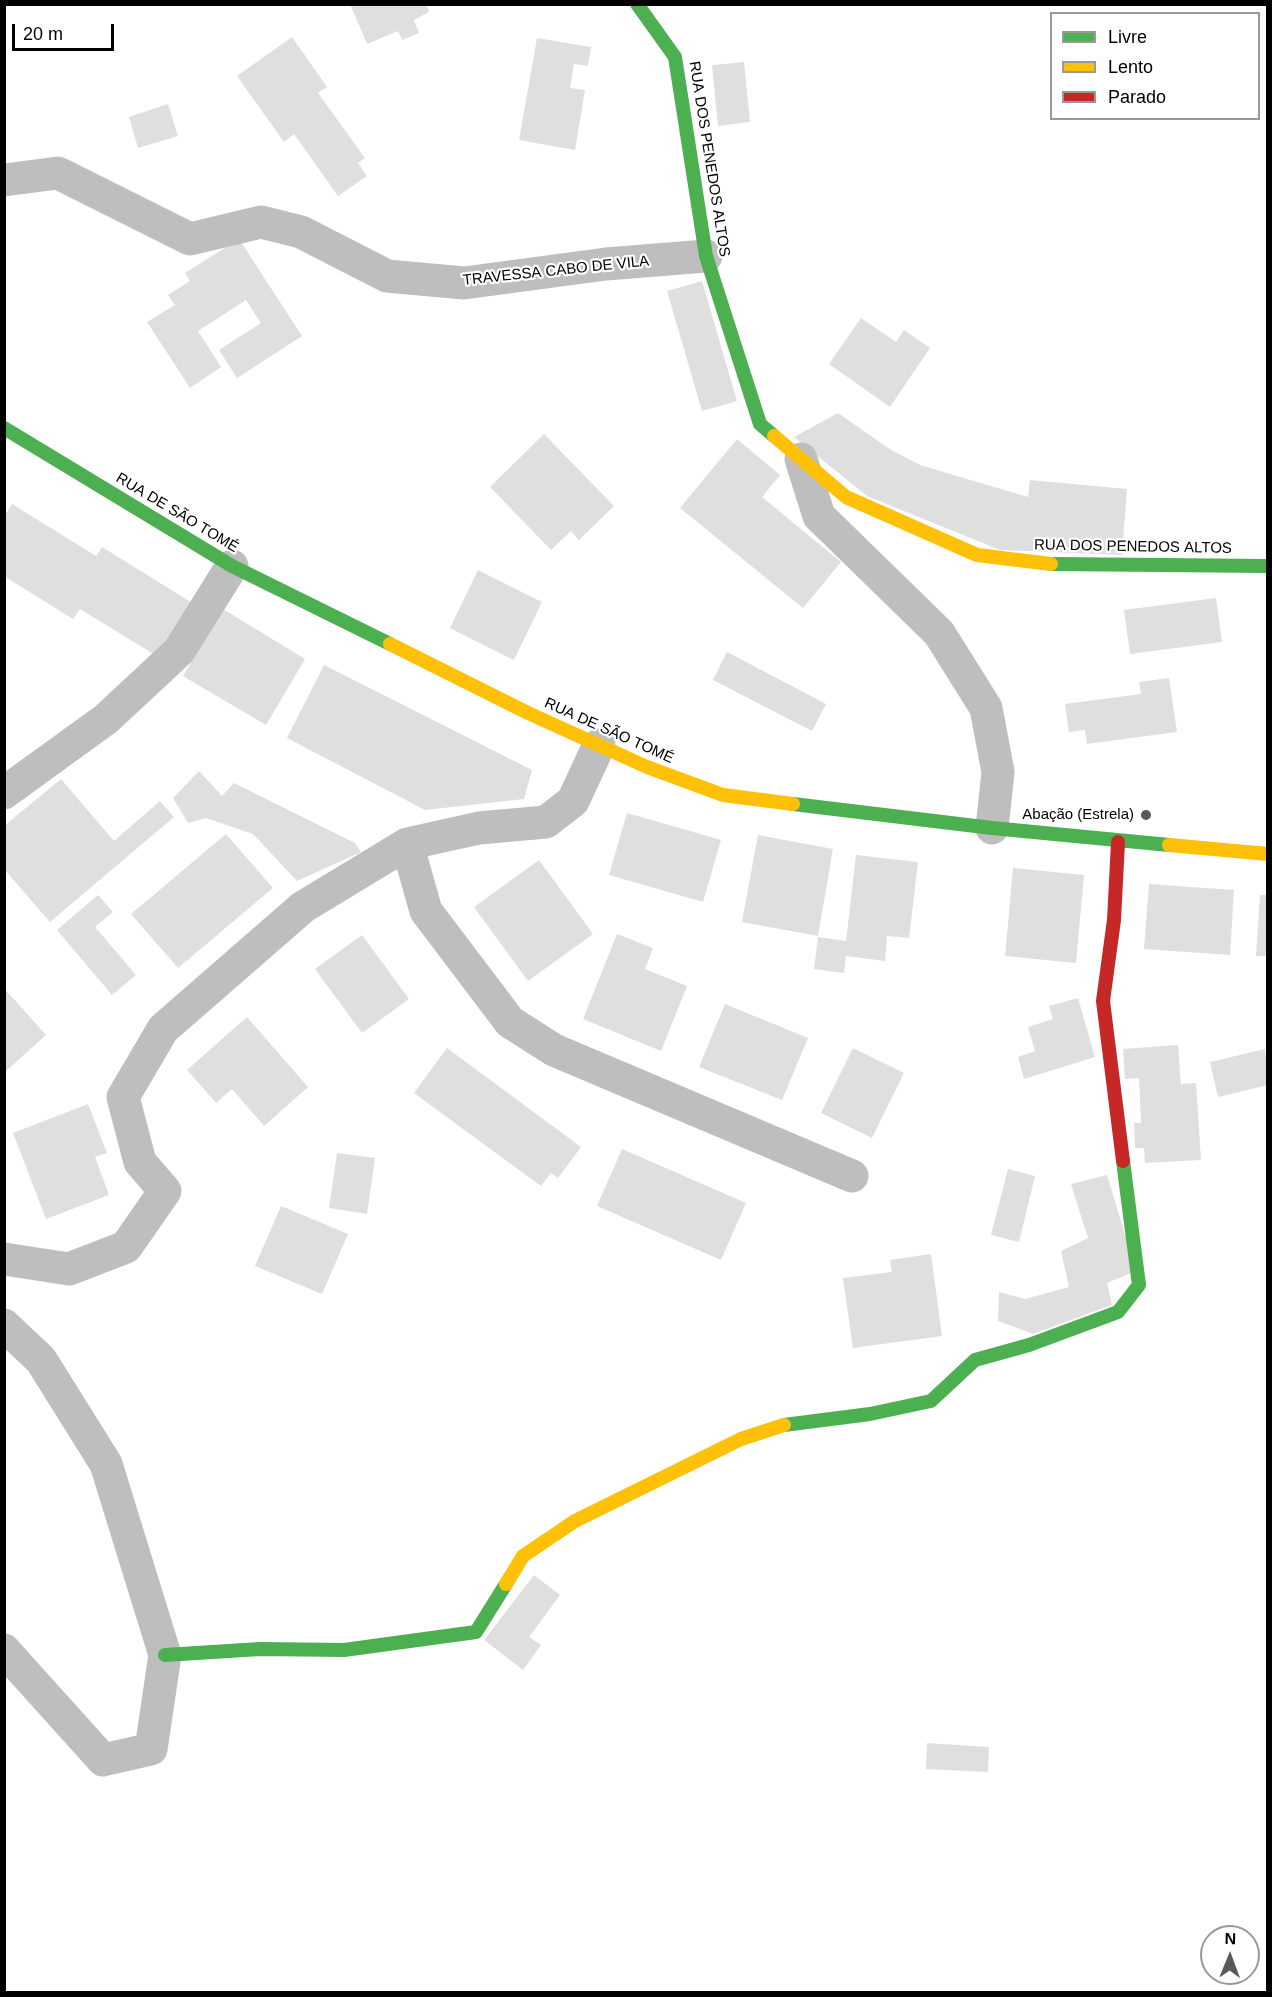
<!DOCTYPE html>
<meta charset="utf-8">
<style>
body{margin:0}
#map{position:relative;width:1272px;height:1997px;overflow:hidden;background:#fff;font-family:Arial,sans-serif}
canvas{display:block}
.frame{position:absolute;inset:0;border:6px solid #000;pointer-events:none}
.legend{position:absolute;left:1050px;top:12px;width:210px;height:108px;box-sizing:border-box;background:#fff;border:2px solid #999;margin:0;padding:8px 10px;list-style:none;font-size:18px;color:#000}
.legend li{display:flex;align-items:center;gap:12px;height:30px}
.legend b{width:30px;border:2px solid #999}
.north{position:absolute;left:1200px;top:1925px;width:60px;height:60px;box-sizing:border-box;background:#fff;border:2px solid #999;border-radius:50%;rotate:1deg;font-size:16px;font-weight:700;line-height:24px;text-align:center;color:#000}
.north::after{content:'';display:block;margin:auto;width:21px;height:27px;background:#595959;clip-path:polygon(50% 0,100% 100%,50% 72%,0 100%)}
.scale{position:absolute;left:12px;top:24px;width:102px;height:27px;box-sizing:border-box;border:3px solid #000;border-top:0;padding-left:8px;font-size:18px;line-height:21px;white-space:nowrap;color:#000;-webkit-text-stroke:4px #fff;paint-order:stroke}
</style>
<div id="map">
<canvas width="1272" height="1997"></canvas>
<div class="frame"></div>
<ul class="legend">
<li><b style="height:8px;background:#4caf50"></b>Livre</li>
<li><b style="height:8px;background:#ffc107"></b>Lento</li>
<li><b style="height:8px;background:#c62828"></b>Parado</li>
</ul>
<div class="north">N</div>
<div class="scale">20 m</div>
</div>
<script>
const c = document.querySelector('canvas').getContext('2d');
c.lineJoin = 'round';
function fill(path, color) {
  c.fillStyle = color;
  c.fill(path, 'evenodd');
}
function trace(path, color, width, dash) {
  c.strokeStyle = color;
  c.lineWidth = width;
  c.lineCap = dash ? 'butt' : 'round';
  c.setLineDash(dash || []);
  c.stroke(path);
}
function label(font, color, halo, rows, align = 'center') {
  c.font = font + ' Arial,sans-serif';
  c.lineWidth = 4.5;
  c.setLineDash([]);
  c.textBaseline = 'middle';
  c.strokeStyle = halo;
  c.fillStyle = color;
  for (const [text, x, y, turn = 0] of rows) {
    c.save();
    c.translate(x, y);
    c.rotate((+turn || 0) * Math.PI / 180);
    c.textAlign = isNaN(turn) ? turn : align;
    if (halo) c.strokeText(text, 0, 0);
    c.fillText(text, 0, 0);
    c.restore();
  }
}
fill(new Path2D(`
 M350,4H426L429,12L414,20L419,33L402,40L398,31L367,44Z
 M292,37L327,87L318,93L365,158L358,163L367,176L338,196L294,134L284,142L237,76Z
 M537,38L591,47L588,66L574,64L570,88L585,90L575,150L519,140Z
 M744,62L750,122L718,126L712,65Z
 M168,104L178,136L138,148L129,117Z
 M239,239L302,336L237,378L219,350L261,323L246,300L198,331L221,367L190,388L147,322L175,305L168,295L190,281L185,273Z
 M702,281L737,401L702,411L667,291Z
 M861,318L896,342L904,330L930,348L890,407L829,364Z
 M838,413L891,450L920,465L1028,497L1030,480L1127,489L1122,555L1000,550L867,496L794,437Z
 M544,434L614,506L579,540L571,531L551,550L490,487Z
 M737,439L780,475L762,497L841,562L803,608L680,508Z
 M12,504L96,556L102,547L194,604L160,658L80,609L73,619L4,576V517Z
 M478,570L542,602L514,660L450,628Z
 M1216,598L1222,642L1130,654L1124,610Z
 M223,609L305,659L266,725L183,676Z
 M727,652L826,704L812,731L713,680Z
 M324,665L532,770L524,799L425,810L287,738Z
 M1169,678L1177,732L1087,744L1085,730L1069,732L1065,704L1141,694L1139,682Z
 M199,771L222,796L234,783L355,843L361,852L297,881L253,834L206,818L188,823L173,798Z
 M61,779L114,841L160,801L174,817L50,922L4,869V826Z
 M627,813L721,840L703,902L609,875Z
 M226,834L273,888L178,968L131,914Z
 M758,835L833,849L818,936L742,922Z
 M856,855L918,862L909,938L887,936L885,961L846,956L844,973L814,969L818,937L846,941Z
 M539,860L593,934L528,981L474,907Z
 M1013,868L1084,875L1076,963L1005,956Z
 M1149,884L1234,890L1230,955L1144,949Z
 M98,895L113,912L95,927L136,975L112,995L57,930Z
 M1260,895H1268V956H1256Z
 M617,934L653,948L645,969L687,986L661,1051L583,1019Z
 M362,935L409,999L362,1033L315,969Z
 M4,988L46,1035L4,1073Z
 M1078,998L1095,1057L1024,1079L1018,1057L1035,1051L1028,1027L1053,1019L1049,1006Z
 M725,1004L808,1038L782,1100L699,1067Z
 M247,1017L308,1087L264,1126L232,1089L216,1103L187,1070Z
 M1178,1045L1181,1084L1196,1083L1201,1160L1145,1163L1144,1148H1135L1134,1123H1141L1139,1078L1125,1079L1123,1049Z
 M447,1048L581,1147L558,1178L551,1173L541,1186L414,1093Z
 M853,1048L904,1073L872,1138L821,1113Z
 M1265,1049L1268,1085L1218,1097L1210,1062Z
 M88,1104L107,1153L95,1157L109,1195L46,1219L13,1133Z
 M622,1149L746,1203L721,1260L597,1206Z
 M337,1153L375,1158L367,1214L329,1208Z
 M1008,1169L1035,1176L1019,1242L991,1235Z
 M1107,1175L1136,1271L1107,1283L1112,1305L1033,1334L998,1321L999,1292L1025,1299L1069,1287L1061,1251L1088,1238L1071,1184Z
 M281,1206L348,1234L322,1294L255,1266Z
 M931,1254L942,1336L853,1348L843,1278L892,1272L890,1260Z
 M534,1575L560,1595L529,1637L541,1645L523,1670L484,1640Z
 M927,1743L989,1747L988,1772L926,1769Z`), '#dfdfdf');
trace(new Path2D(`
 M4,180L58,173L190,239L261,222L301,232L387,276L464,283L606,264L706,256
 M801,459L819,516L939,633L986,708L998,772L992,828
 M4,793L106,719L179,651L232,566
 M407,844L426,911L510,1022L554,1050L852,1176
 M4,1259L69,1269L126,1247L165,1191L140,1162L123,1097L163,1029L303,907L407,844L479,828L546,822L573,801L599,745
 M4,1325L41,1360L106,1464L165,1655L151,1749L103,1760L4,1650`), '#bebebe', 33);
trace(new Path2D(`
 M637,4L675,57L706,256L760,424L774,436
 M4,428L232,566L390,644
 M1051,564L1268,566
 M793,804L992,828L1169,845
 M784,1425L870,1414L931,1401L975,1360L1029,1345L1118,1312L1139,1285L1123,1161
 M165,1655L260,1649L344,1650L476,1632L506,1584`), '#4caf50', 14);
trace(new Path2D(`
 M774,436L846,497L977,555L1051,564
 M390,644L528,713L647,767L723,795L793,804
 M1169,845L1268,854
 M506,1584L523,1556L575,1521L741,1439L784,1425`), '#ffc107', 14);
trace(new Path2D(`
 M1118,842L1114,920L1103,1001L1123,1161`), '#c62828', 14);
for (const [x, y, r, color] of [
 [1146,815,6,"#595959"]
]) {
  const dot = new Path2D();
  dot.arc(x, y, r, 0, 2 * Math.PI);
  c.fillStyle = color;
  c.fill(dot);
  trace(dot, '#fff', 2);
}
label('15px', '#000', '#fff', [
 ["RUA DOS PENEDOS ALTOS",709,159,81],
 ["TRAVESSA CABO DE VILA",556,271,-6],
 ["RUA DE SÃO TOMÉ",177,513,31],
 ["RUA DOS PENEDOS ALTOS",1133,547,1],
 ["RUA DE SÃO TOMÉ",609,731,24]
]);
label('15px', '#000', '#fff', [
 ["Abação (Estrela)",1134,815]
], 'right');
</script>
